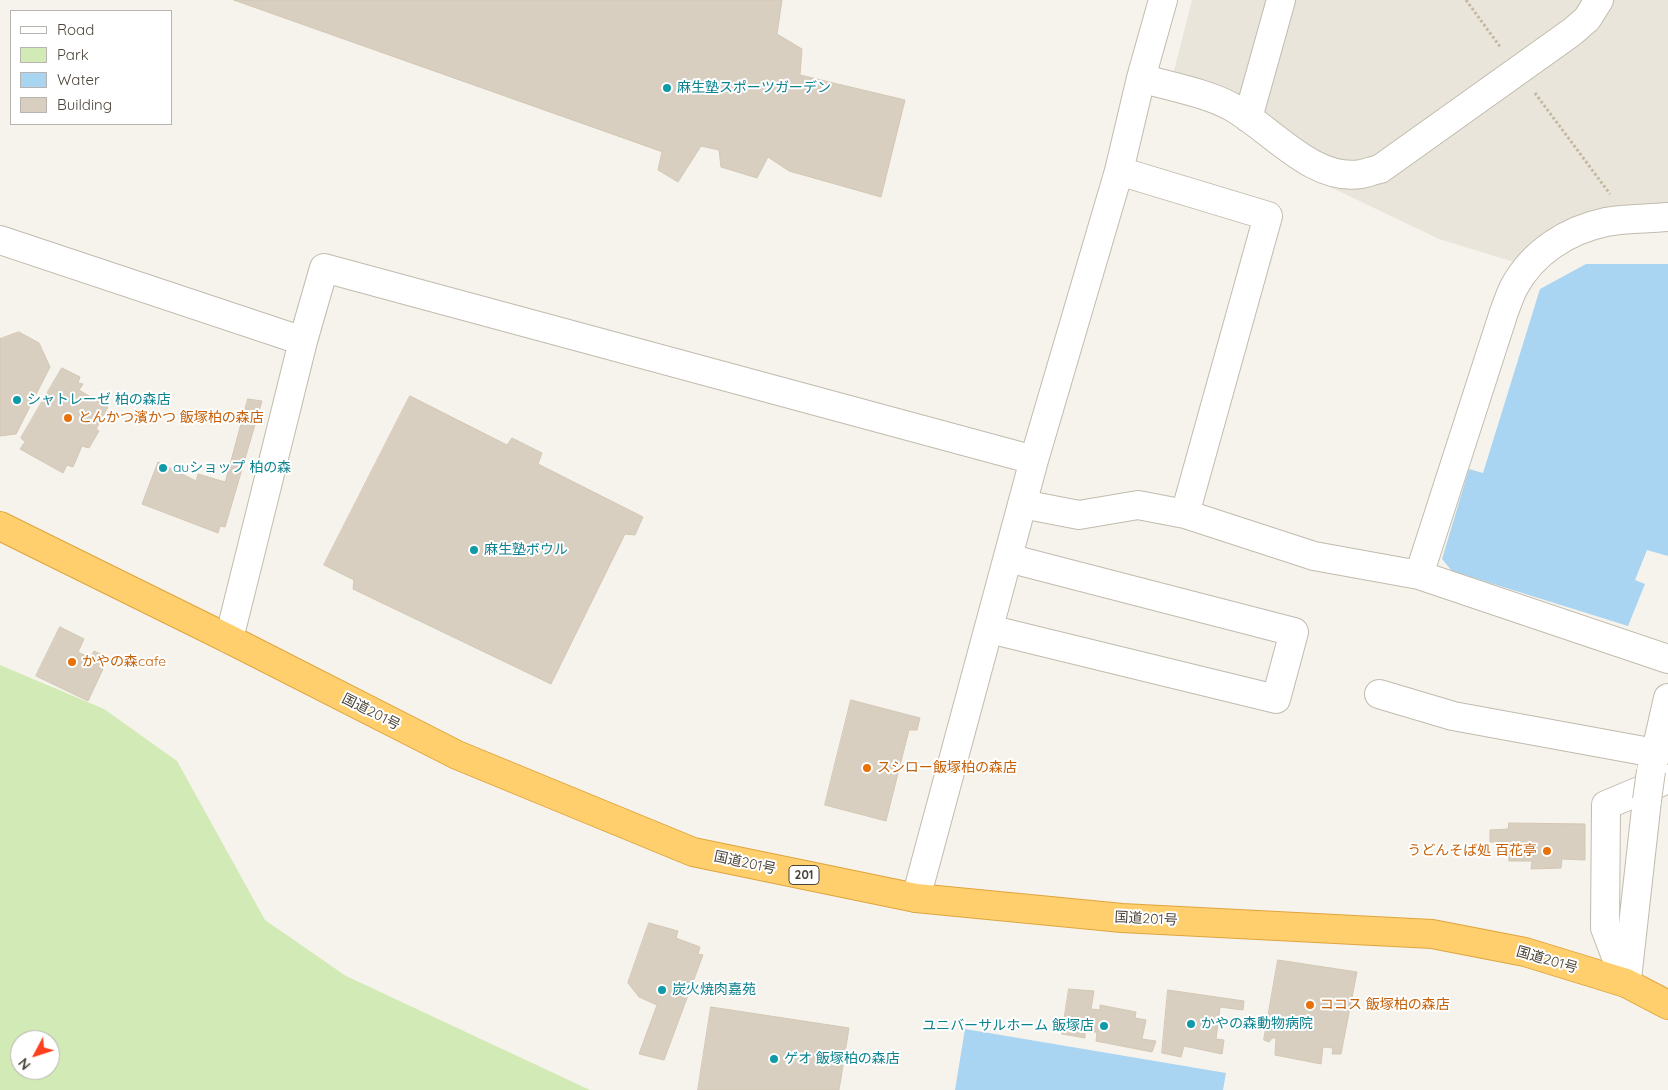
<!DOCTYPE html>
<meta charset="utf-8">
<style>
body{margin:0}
#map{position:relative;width:1668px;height:1090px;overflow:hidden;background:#f6f3ec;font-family:Quicksand,sans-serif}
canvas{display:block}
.legend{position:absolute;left:10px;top:10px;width:162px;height:115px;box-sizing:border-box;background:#fff;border:1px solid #b7b4b0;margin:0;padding:6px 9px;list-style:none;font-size:15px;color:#4b4439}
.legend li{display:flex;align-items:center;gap:10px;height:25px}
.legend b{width:25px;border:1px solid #b7b4b0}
.north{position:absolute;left:10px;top:1030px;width:50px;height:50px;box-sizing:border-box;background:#fff;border:1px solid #b7b4b0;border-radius:50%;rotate:230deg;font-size:14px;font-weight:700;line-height:20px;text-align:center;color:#4b4439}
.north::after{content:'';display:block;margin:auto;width:18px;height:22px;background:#fc3f1d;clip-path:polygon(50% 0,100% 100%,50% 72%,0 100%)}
</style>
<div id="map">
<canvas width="1668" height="1090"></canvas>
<ul class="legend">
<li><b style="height:6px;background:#fff"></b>Road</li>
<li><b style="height:14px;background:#d2eab5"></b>Park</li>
<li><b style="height:14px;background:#a9d4f2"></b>Water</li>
<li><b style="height:14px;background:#d8cfc1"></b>Building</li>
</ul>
<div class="north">N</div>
</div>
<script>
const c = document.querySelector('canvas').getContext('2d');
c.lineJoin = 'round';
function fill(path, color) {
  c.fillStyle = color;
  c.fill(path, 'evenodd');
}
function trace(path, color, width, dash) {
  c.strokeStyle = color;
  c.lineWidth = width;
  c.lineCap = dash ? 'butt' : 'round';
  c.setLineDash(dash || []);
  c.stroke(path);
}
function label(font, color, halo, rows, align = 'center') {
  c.font = font + ' Quicksand,"Noto Sans JP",sans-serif';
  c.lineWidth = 4;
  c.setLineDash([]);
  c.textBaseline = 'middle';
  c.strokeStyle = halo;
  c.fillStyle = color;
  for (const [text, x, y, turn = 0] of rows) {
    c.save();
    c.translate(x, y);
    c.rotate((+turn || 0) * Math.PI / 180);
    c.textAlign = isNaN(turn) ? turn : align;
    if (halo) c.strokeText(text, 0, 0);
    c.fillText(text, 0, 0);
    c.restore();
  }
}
fill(new Path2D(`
 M1192,0H1668V206L1590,214L1555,225L1514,262L1439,239L1305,175L1225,116L1167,98Z`), '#eae5da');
fill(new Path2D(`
 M0,665L104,709L177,761L265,920L346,976L590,1090H0ZM20,1040H50V1070H20Z`), '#d2eab5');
fill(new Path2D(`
 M1586,264H1668V556L1647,550L1635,580L1645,584L1628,626L1452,571L1442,559L1469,469L1483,473L1540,289Z
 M965,1029L1226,1073L1223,1090H955Z`), '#a9d4f2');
const building = new Path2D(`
 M234,0H782L777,34L802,49L800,75L905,100L881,197L789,171L768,157L757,178L721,167L719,150L701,146L678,182L658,170L662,152Z
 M19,332L39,343L50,367L16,434L0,436V339Z
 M62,368L80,377L78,383L83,384L79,390L108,407L96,429L99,431L89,448L82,446L73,467L67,465L63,473L20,449L25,442L21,438Z
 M410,396L507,445L512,438L542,453L538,464L643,517L635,535L625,534L551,684L353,589L354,580L324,565Z
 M248,399L262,401L225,527L220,526L218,533L142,504L158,462L196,481L198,474L225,482Z
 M60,627L84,639L78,652L90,658L94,651L105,656L98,667L103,669L88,701L36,676Z
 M851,700L920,718L917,730H909L886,821L825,805Z
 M1509,823L1585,824V860L1562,859L1561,868L1531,869L1532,861H1509L1508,842H1490V830L1508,829Z
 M649,923L678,931L676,938L700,947L698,954L703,955L664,1060L639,1054L657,1005L639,997L628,983Z
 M1278,960L1357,972L1341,1054H1332L1333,1048L1323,1047L1321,1064L1275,1055L1276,1038H1272L1269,1042L1264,1040Z
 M1069,989L1094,991L1091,1009L1100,1010V1005L1136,1012L1135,1018L1146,1020L1142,1039L1156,1041L1152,1052L1096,1041L1097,1032H1085V1038L1062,1034Z
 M1168,990L1244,1001L1243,1010L1220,1007L1216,1039L1224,1040L1222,1054L1184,1046L1181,1057L1162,1053Z
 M711,1007L849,1028L839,1090H698Z`);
fill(building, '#d8cfc1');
trace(building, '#d3c7b4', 1);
const minor = new Path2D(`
 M1141,78C1168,86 1207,93 1232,107C1271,129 1313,182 1361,174C1367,173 1374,170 1380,169L1572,32L1587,19L1599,0
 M1248,118L1281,0
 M1119,171L1268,216L1185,514
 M0,240L303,341
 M1022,504L1079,515L1138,505L1185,514L1314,556L1419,575L1668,659
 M1419,575L1504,312C1507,304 1510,295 1514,287C1533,252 1568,230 1606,222C1626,218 1648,219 1668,217
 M989,629L1276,699L1294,632L1008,558
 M229,639L303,341L324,268L1034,460
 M1379,694L1453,716L1655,753
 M1652,769L1668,698
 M916,898L1034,460L1119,171L1141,78L1163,0
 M1627,979L1647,800
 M1626,983L1605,928L1606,805L1668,779`);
const highway = new Path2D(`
 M0,526L229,639L457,755L693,852L916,898L1122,918L1432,934L1525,952L1626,983L1668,1005`);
trace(minor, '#c2bbae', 30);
trace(highway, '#e0a43c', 30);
trace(new Path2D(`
 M1466,0L1501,48
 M1535,93L1610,194`), '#c4b79f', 3, [2.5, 2.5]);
trace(minor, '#fff', 28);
trace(highway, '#ffcf6e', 28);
const minorBridge = new Path2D(`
 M1647,800L1651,771`);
trace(minorBridge, '#c2bbae', 30, []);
trace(minorBridge, '#fff', 28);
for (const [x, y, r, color] of [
 [667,88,5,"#0f9aa8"],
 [17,400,5,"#0f9aa8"],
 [68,418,5,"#e8710a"],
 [163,468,5,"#0f9aa8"],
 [474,550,5,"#0f9aa8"],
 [72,662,5,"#e8710a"],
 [867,768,5,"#e8710a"],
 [1547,851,5,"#e8710a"],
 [662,990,5,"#0f9aa8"],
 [1310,1005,5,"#e8710a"],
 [1191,1024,5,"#0f9aa8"],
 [1104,1026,5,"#0f9aa8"],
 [774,1059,5,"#0f9aa8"]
]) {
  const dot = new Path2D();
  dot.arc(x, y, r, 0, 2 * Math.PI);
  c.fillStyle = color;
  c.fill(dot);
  trace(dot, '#fff', 2);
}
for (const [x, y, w] of [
 [804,875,30]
]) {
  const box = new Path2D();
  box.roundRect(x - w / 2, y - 9.5, w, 19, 4);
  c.fillStyle = '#fff';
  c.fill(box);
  trace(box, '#4b4439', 1);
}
label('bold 12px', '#4b4439', null, [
 ["201",804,875]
]);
label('14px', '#0d838f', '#fff', [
 ["麻生塾スポーツガーデン",677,88],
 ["シャトレーゼ 柏の森店",27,400],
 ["auショップ 柏の森",173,468],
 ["麻生塾ボウル",484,550],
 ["炭火焼肉嘉苑",672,990],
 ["かやの森動物病院",1201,1024],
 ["ユニバーサルホーム 飯塚店",1094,1026,"right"],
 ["ゲオ 飯塚柏の森店",784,1059]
], 'left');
label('14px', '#c56008', '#fff', [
 ["とんかつ濱かつ 飯塚柏の森店",78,418],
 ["かやの森cafe",82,662],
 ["スシロー飯塚柏の森店",877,768],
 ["うどんそば処 百花亭",1537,851,"right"],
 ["ココス 飯塚柏の森店",1320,1005]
], 'left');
label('14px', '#4b4439', '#fff', [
 ["国道201号",371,712,27],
 ["国道201号",745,863,12],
 ["国道201号",1146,919,3],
 ["国道201号",1547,960,16]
]);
</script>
